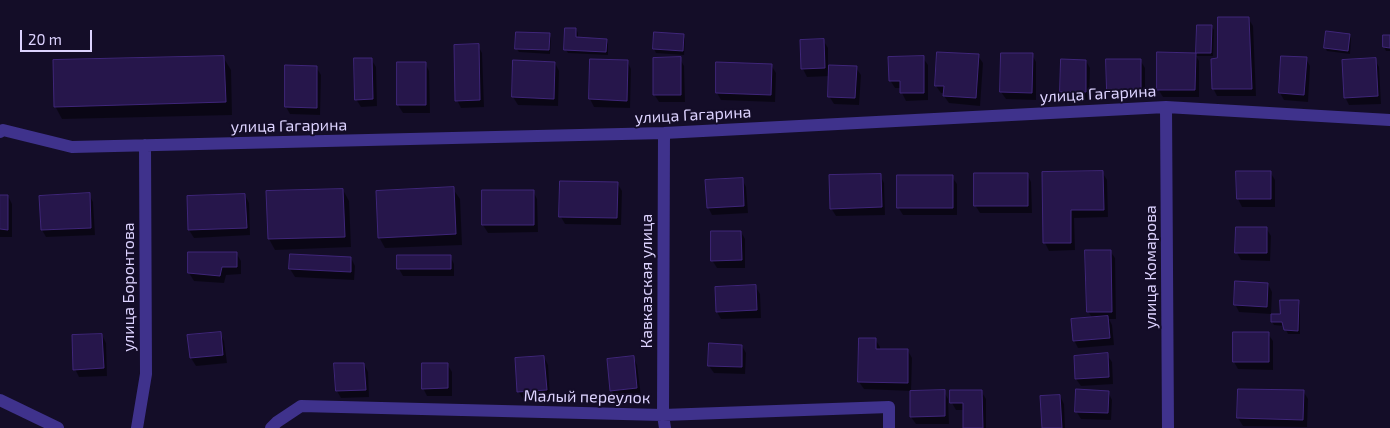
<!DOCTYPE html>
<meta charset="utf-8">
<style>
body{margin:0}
#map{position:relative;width:1390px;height:428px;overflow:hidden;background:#140d28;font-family:"Exo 2",sans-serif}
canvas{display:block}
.scale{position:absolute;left:20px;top:30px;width:72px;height:22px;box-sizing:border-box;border:2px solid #ddd3ff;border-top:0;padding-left:6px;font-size:15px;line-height:18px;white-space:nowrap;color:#ddd3ff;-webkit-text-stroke:4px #140d28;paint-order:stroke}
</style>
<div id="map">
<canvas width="1390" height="428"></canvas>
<div class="scale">20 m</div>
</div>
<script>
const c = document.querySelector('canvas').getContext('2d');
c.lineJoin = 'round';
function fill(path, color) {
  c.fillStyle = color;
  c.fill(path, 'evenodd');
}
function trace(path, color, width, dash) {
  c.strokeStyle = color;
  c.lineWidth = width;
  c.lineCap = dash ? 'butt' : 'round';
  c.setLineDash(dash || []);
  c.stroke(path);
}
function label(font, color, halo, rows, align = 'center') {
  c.font = font + ' "Exo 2",sans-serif';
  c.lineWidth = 4;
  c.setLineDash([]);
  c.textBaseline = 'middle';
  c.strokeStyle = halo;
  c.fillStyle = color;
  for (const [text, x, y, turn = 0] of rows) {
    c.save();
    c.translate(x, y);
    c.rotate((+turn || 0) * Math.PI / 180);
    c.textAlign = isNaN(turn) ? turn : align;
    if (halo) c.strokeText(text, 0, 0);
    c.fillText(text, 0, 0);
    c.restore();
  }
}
fill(new Path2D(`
 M1248,18L1253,26L1256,96H1217L1213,88L1218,60Z
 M1198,26L1212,27L1214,30L1213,56H1196L1199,61V97H1163L1158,89V54H1197Z
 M576,29L578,33V39L606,40L608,44V55L568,53L566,50Z
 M549,35L551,38L550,54L519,52L516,48Z
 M683,35L685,39L684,55L656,53L654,49Z
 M1349,35L1351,39L1350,54L1327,51L1325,48Z
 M1390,36V51H1386L1384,47Z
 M823,40L828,48V66L856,68L861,75L859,105L834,104L829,96L830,76L807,77L803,69L801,41Z
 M478,46L482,53L484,107L461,108L457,100Z
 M1032,55L1036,62V100L1006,99L1001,92Z
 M978,56L983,63L980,106L949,103L944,96L945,93H941L936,86Z
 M223,57L231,70L232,115L62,119L55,106Z
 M923,58L928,65V100L906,101L902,93V88H895L890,80Z
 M371,59L376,67L377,106L361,107L356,99Z
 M680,59L684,66L685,102H659L654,94Z
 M1306,59L1310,66L1308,102L1284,100L1280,93Z
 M1140,60L1145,68V98H1113L1108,91Z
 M1375,60L1379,67L1381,104L1349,105L1345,97Z
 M627,61L631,69L630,108L594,107L590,99Z
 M1086,61L1090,68L1089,100L1066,99L1062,92Z
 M398,63H425L429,71L430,113H403L398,105Z
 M555,63L559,71L558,106L518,105L513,97Z
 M771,65L776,73L775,102L721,100L717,93Z
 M316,67L321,75L320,115L290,114L286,107Z
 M1102,172L1107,180L1108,217L1074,218L1075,250L1049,251L1045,243L1043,173Z
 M1270,172L1275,180V207H1242L1238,199Z
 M1027,174L1031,182L1032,213H980L975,205Z
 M880,175L884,183L885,215L836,216L831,208Z
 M952,177L957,184V215H903L898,207Z
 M742,179L746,187L748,213L712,215L708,207Z
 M617,183L622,191L621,225L565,224L561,217Z
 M453,189L460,199L462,245L385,248L379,237Z
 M343,190L349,201L351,247L275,250L269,239Z
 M533,191L537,199L538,232L488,233L483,225Z
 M89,195L93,202L95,235L46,237L42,230Z
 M245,195L249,203L250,235L194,238L189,230Z
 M0,196H8L12,204V237H0Z
 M1266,228L1271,236L1270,261L1241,260L1237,253Z
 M741,232L745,239V268H717L712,260Z
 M1110,251L1115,258L1116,319H1109L1112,325L1114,345L1078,348L1074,340L1092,318L1088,311Z
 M236,253L241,261V274L226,275L224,283L194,281L189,273Z
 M450,256L454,264V276H403L399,269Z
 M351,258L355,266L354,280L295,277L290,269Z
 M1268,284L1272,292L1271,314L1239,312L1235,304Z
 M755,286L760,294L761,318L721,319L717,312Z
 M1298,301L1300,305V334H1288L1284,326L1274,325L1272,322Z
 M220,333L224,341L227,363L196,366L191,358L189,336Z
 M1268,334L1273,341V370L1238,369L1234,362Z
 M102,335L106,343L107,376L79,377L75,369Z
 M875,339L880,347V350L908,351L912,358L911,392H944L948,399L949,424H916L911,417V391L864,389L859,382Z
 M742,346L746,353L745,374L714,373L709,366Z
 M1107,355L1112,362L1113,384L1081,386L1076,379Z
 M544,357L548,365L550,397L523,399L518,391Z
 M633,357L637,365L641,396L616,398L612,391Z
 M364,364L368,372L369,397L341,398L337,391Z
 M447,364L452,372V396H427L423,388Z
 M981,391L986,399V428H965L964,410H956L952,403Z
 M1303,391L1308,399L1307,427L1243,426L1238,418Z
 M1108,392L1112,400L1111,420L1081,419L1076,411Z
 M1060,396L1064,404L1065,428H1043Z`), '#0007');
const building = new Path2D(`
 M1218,17H1249L1252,89H1212L1211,59L1217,58Z
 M1197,25H1212L1211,53H1196Z
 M565,28H576V37L607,39L606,52L564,50Z
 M1326,31L1350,34L1348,51L1324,48Z
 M516,32L550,33L549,50L515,49Z
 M654,32L684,34L683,51L653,49Z
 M1383,35H1390V48L1383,47Z
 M824,39L825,68L801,69L800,40Z
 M479,44L480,100L455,101L454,45Z
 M937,52L979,54L976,98L943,96L944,86H935Z
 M1157,52L1196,53L1195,90H1157Z
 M1001,53H1033L1032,93L1000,92Z
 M224,56L226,102L54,107L53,60Z
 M924,56V93H900V81H889L888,57Z
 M1281,56L1307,57L1304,95L1279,93Z
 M681,57V95H653V58Z
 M354,58H372L373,99L355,100Z
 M1376,58L1378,96L1344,98L1342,60Z
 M590,59L628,60L627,101L589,99Z
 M1061,59L1086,60V92H1060Z
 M1106,59H1141V91H1107Z
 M513,60L555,62L554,99L512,97Z
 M397,62H426V105H397Z
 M716,62L772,64L771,95L716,93Z
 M285,65L317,66V108L285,107Z
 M829,65L857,66L855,98L828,97Z
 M1103,171L1104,210H1071V243H1043L1042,172Z
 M1236,171H1271V199H1237Z
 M974,173H1028V206H974Z
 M881,174L882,207L830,209L829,175Z
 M897,175H953V208H897Z
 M743,178L744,206L707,208L705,180Z
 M560,181L618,182L617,218L559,217Z
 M454,187L456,234L378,238L376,191Z
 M343,189L345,237L268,239L266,191Z
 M482,190H534V225H482Z
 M90,193L91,228L41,230L39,196Z
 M245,194L247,228L188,230L187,196Z
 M0,195H8V230L0,229Z
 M1236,227H1267V253H1235Z
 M711,231H741L742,260L711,261Z
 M1085,250H1111L1112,312H1087Z
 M188,252H237V267H222L220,276L188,273Z
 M290,254L351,257V272L289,269Z
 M397,255H451V269H397Z
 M1235,281L1268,283L1267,307L1234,305Z
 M756,285L757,310L716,312L715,287Z
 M1280,300H1299L1298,331L1284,330L1282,322H1271V314H1280Z
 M1108,316L1110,338L1073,341L1071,319Z
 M221,332L223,355L190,358L187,335Z
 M1233,332H1269V362H1233Z
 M102,334L104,368L73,370L72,335Z
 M859,338H876V349H908V383L858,382Z
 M709,343L742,345V367L708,366Z
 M1108,353L1109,377L1075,379L1074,356Z
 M544,356L547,390L517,392L515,358Z
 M634,356L637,388L610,391L607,359Z
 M334,363H364L366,390L336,391Z
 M422,363H448V388L422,389Z
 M1076,389L1109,391L1108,413L1075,412Z
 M1238,389L1304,390L1303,420L1237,418Z
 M945,390V416L910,417V391Z
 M950,390H982L983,428H963V403H950Z
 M1060,395L1062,428H1042L1040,396Z`);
fill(building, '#26164b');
trace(building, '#3f2679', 1);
trace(new Path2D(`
 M1166,107L1168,428
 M0,132L3,130L72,147L664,133L1166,107L1390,120
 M664,133L663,415L665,428
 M0,400L58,428
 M137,428L146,374L145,145
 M271,428L277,422L301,406L663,415L889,407V428`), '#3f328c', 12);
label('16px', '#ddd3ff', '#140d28', [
 ["улица Гагарина",1098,94,-3],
 ["улица Гагарина",693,115,-3],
 ["улица Гагарина",289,126,-1],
 ["улица Комарова",1151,267,-90],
 ["Кавказская улица",647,281,-90],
 ["улица Боронтова",129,287,-90],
 ["Малый переулок",587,397,1]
]);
</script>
